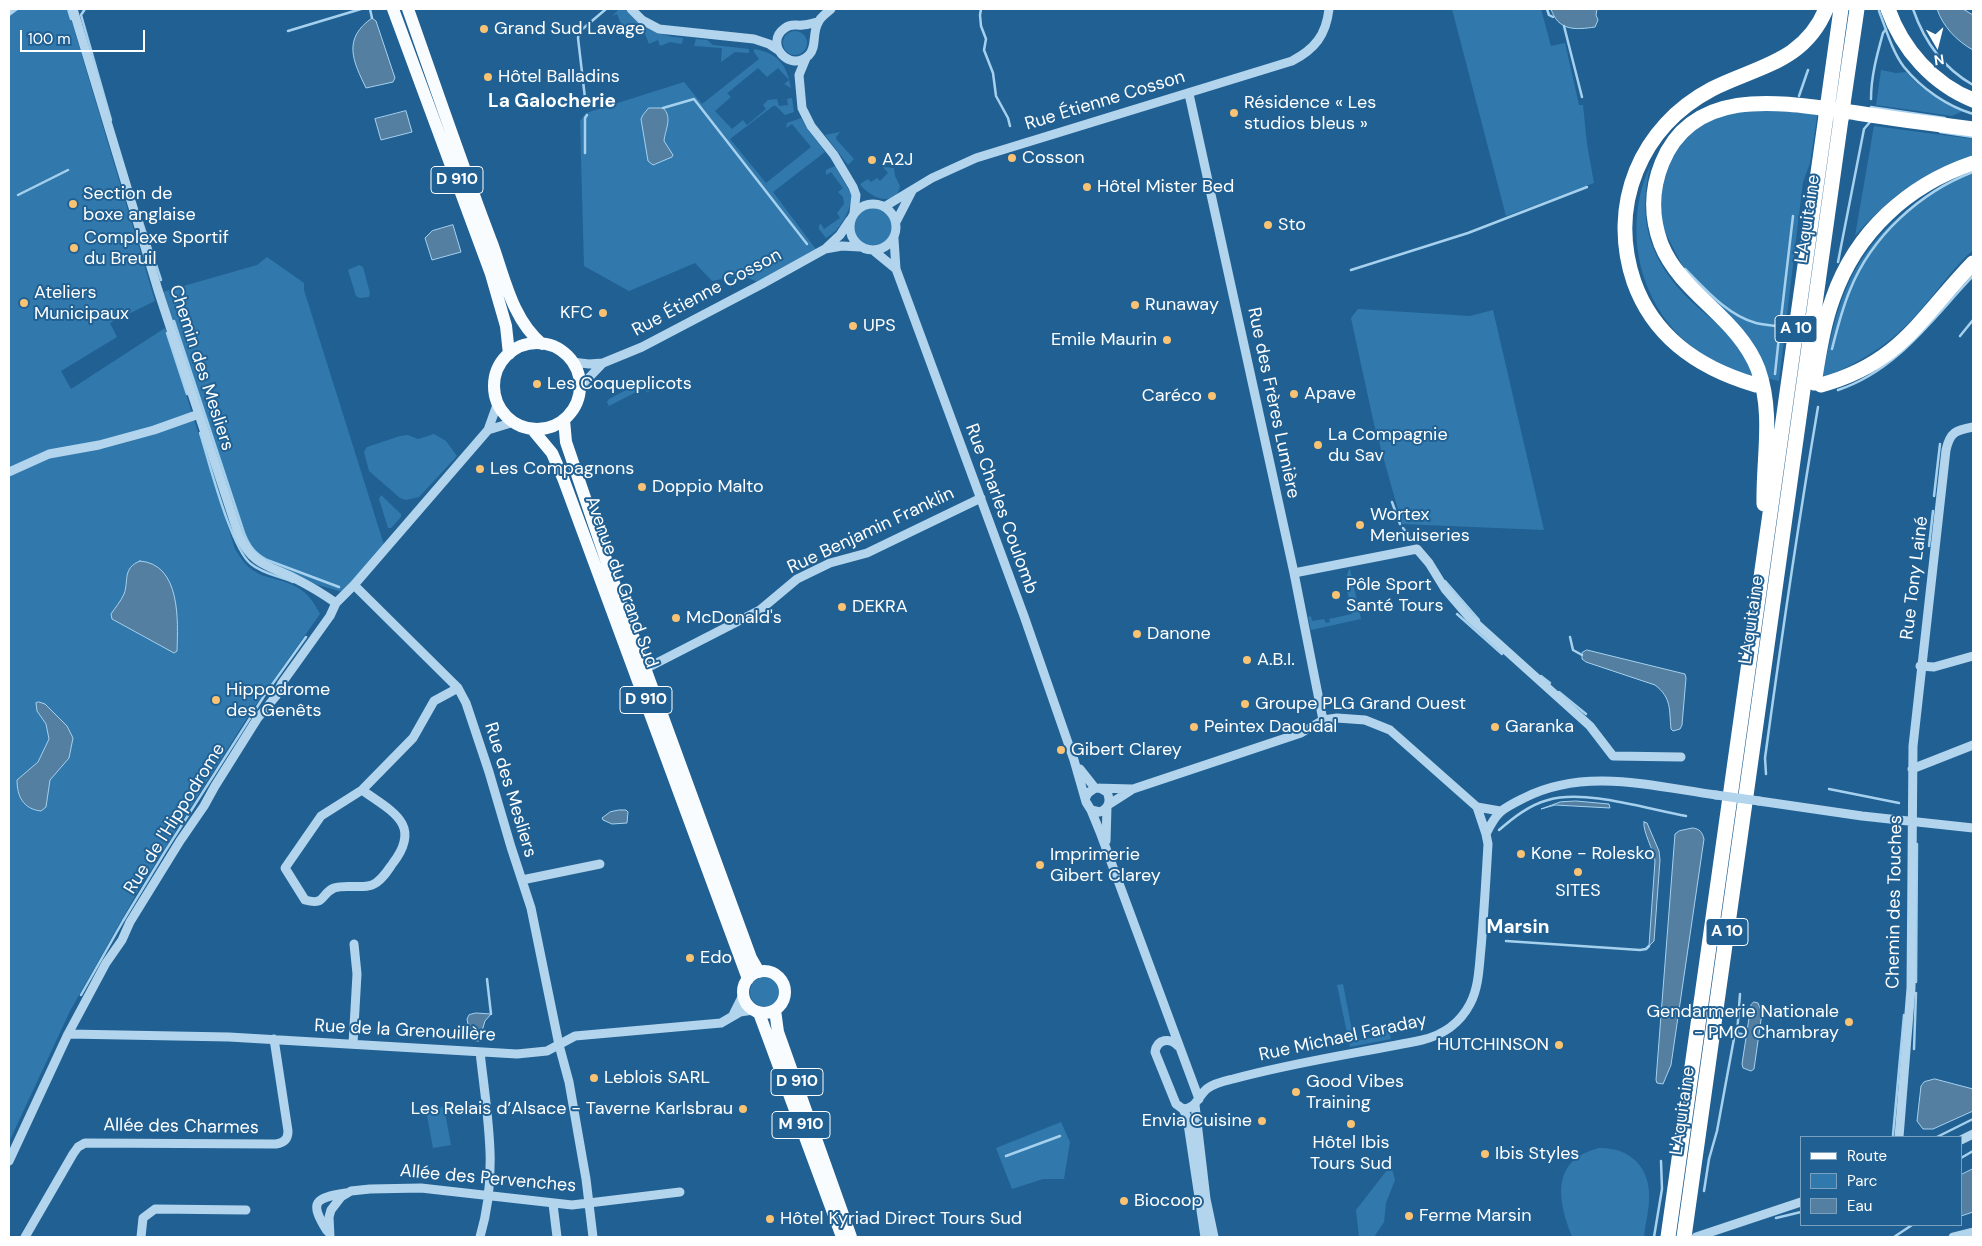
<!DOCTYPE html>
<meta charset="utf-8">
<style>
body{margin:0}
#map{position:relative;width:1982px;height:1246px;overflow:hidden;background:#216092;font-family:"DM Sans",sans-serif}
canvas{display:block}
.frame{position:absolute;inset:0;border:10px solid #fff;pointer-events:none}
.legend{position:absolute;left:1800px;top:1136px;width:162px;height:90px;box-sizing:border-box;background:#216092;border:1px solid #7aa0be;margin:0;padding:6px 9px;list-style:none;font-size:15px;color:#fff}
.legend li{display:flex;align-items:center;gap:10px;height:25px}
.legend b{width:25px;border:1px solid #7aa0be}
.north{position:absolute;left:1912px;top:20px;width:50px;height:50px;-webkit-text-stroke:4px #216092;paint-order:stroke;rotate:172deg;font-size:14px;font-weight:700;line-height:20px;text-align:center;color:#fff}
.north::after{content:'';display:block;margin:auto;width:18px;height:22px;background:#fff;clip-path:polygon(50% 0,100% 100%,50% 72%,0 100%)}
.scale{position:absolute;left:20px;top:30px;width:125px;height:22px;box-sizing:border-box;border:2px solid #fff;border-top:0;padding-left:6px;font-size:15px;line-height:18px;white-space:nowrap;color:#fff;-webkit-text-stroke:4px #216092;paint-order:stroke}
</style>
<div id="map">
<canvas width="1982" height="1246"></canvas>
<div class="frame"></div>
<ul class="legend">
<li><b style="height:6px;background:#f9fcff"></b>Route</li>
<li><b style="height:14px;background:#3179ad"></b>Parc</li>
<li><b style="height:14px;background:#547fa1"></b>Eau</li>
</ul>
<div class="north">N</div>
<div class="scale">100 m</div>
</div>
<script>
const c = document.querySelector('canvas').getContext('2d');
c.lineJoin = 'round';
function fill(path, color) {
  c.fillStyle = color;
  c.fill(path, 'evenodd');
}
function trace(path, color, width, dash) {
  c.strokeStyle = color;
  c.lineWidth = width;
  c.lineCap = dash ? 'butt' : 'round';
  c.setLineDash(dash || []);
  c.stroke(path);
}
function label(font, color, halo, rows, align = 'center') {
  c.font = font + ' "DM Sans",sans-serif';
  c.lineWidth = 4;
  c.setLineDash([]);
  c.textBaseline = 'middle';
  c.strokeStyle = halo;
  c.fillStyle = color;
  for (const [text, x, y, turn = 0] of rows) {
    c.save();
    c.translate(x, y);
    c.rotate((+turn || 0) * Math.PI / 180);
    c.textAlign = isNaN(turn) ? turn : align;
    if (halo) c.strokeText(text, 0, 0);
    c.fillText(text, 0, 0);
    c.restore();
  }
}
fill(new Path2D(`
 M15,9H68L155,301L110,323L117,337L61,371L71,389L165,328L235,549C241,558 246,567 256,572C261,576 269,577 275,579C298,585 309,592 320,614L252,710L138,891L70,1011L9,1142V14Z
 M619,9H625C641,28 658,36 683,38L682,44L670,42L660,46L658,40L649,44L645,34L639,35L636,27L624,31L617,14L612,16Z
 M1452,9H1541L1551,46L1565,43L1579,105H1583L1587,144L1594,183L1506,216Z
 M783 43a12 12 0 1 1 24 0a12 12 0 1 1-24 0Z
 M696,39L707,40L713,45L749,49V53L735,52L721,62L722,48L694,46Z
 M754,49C778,53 787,65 791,88L784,84L789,80L778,68L767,77L758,68L730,91L727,93L731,97L715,111L732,129L743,120L747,125L766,109L763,105L768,100L777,99L779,106L788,105L787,99L792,98L794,112L785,115L776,106H773L730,139L766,183L811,147L792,124L786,128L787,123L801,118L806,127L825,152L773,192L818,252L762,284L742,275L712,281L695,263L629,291L584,266L580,121L586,113L684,82L702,104L759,59L754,52Z
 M1881,70L1896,73L1906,72C1921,90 1942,101 1963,111L1952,116L1876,105Z
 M1733,109L1818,111L1810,163L1803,182L1779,381L1766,378L1680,270L1682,265L1666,234H1661L1658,224L1662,172L1691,129Z
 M1874,126L1973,139V156C1919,177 1894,192 1855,236Z
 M840,132L836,137V139L854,159L848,165L825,135Z
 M1651,164C1636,220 1650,262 1692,302C1708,317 1726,330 1739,347C1746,356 1750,368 1755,378C1732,371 1708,361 1690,345C1637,302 1622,224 1651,164Z
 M835,166L853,197C848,213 841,230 826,238L819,229V225L821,224L824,229L840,218L837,213L844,204L843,197L838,192L843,188L831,172L826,175V170Z
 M883,167L894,168L895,176L900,186C896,209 868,197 860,184L868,179L871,182L877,178L880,181L888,173Z
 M1973,174V250C1952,269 1936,293 1917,314C1891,344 1858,364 1822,378C1829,346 1835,312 1849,282C1873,231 1920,192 1973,174Z
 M854 227a19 19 0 1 1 38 0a19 19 0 1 1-38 0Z
 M267,257L304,283V290L385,548L346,593L294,578L245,549L159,293L257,265Z
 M359,265L363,267L370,293L369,297L360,298L356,296L348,270Z
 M1358,309L1470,316L1493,310L1544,530L1402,524L1374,424L1351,318Z
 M649,378L653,385L648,393L644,388L609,406L607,402L609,399Z
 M434,434L446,441L457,456L419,497L406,500L400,498L369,471L364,452L367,447L400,436L408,435L418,439Z
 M381,495L401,514V517L391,528H388L379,499Z
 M1349,569H1350L1361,619L1311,630L1308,617L1311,616L1312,621L1324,619L1326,623L1330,622L1329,619L1352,614L1345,581Z
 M750 992a15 15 0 1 1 30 0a15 15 0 1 1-30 0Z
 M1343,984L1354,1041L1386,1035L1384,1027H1388L1391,1039L1350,1047L1337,985Z
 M444,1107L451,1145L433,1148L426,1110Z
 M1061,1122L1070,1142L1064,1179H1043L1012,1189L996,1148Z
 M1599,1148C1629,1147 1651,1167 1649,1199C1649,1211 1645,1225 1644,1237H1573L1571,1234C1557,1197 1552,1160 1599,1148Z
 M1391,1165L1395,1180L1386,1203L1384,1222L1374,1237H1359L1356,1210Z`), '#3179ad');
const water = new Path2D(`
 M1551,9H1597L1596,15L1598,20L1595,27C1575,30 1558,31 1551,9Z
 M1937,9H1963L1973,15V50C1957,41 1943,27 1937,9Z
 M372,18L376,21L395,78L393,82L366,88C353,61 342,39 372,18Z
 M649,108H663C673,117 665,130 664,141L673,155L672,157L653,165L648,161L641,119L643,115Z
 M406,111L412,132L381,140L375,119Z
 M453,225L461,252L432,260L425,238L432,231Z
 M140,561C181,564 178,621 177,651L174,653L112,619L111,614C115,608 121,601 124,594C129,581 122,568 140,561Z
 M1587,650L1685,674L1686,678L1682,725L1680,729L1673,731L1671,729C1669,710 1672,698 1655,685L1586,662L1582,659V653Z
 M39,702L45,704L67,726L73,738L69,758L50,780L46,807L41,811C23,809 17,796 17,780L38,762L49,739L46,724L37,711L36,703Z
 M1576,801L1609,804L1610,808L1555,805L1541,809L1560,802Z
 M619,810H626L628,812L627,823L612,824L603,820L602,818L610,812Z
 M1644,822L1647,823L1659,851L1660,860L1654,941L1649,946L1655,861C1654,851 1642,830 1644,822Z
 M1693,828C1700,829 1702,832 1704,839L1671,1065L1663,1084L1657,1083L1656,1080L1675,834L1679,831Z
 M1754,1002L1758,1003L1762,1013L1754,1069L1751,1071L1743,1068L1742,1064L1751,1005Z
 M476,1013L491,1014L485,1021L479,1041L471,1040L467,1019L469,1015Z
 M1935,1079L1973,1089V1111L1933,1129H1923L1917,1121L1921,1086L1924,1082Z
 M1973,1169V1212L1961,1216V1175Z`);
fill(water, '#547fa1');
trace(water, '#a6d1ee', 1);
trace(new Path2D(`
 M68,9L71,19
 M85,9L81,15L111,120
 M370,9L372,18
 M981,9L980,15L981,26L986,39L984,50L993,73L996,96L1008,118L1010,126
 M1547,9L1549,15L1553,17
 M1913,9C1924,41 1943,68 1973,85
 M1879,11C1886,29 1892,51 1904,67C1922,89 1947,106 1973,114
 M9,15L17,9
 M1564,26L1582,97
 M288,31L361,9
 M1799,96L1808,70
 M585,98L578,38L579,32L606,9
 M1871,99C1871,76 1877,55 1883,33L1886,29
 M1871,107L1945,118
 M663,108L694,99L807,244
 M1940,132L1973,137
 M585,153V118L587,115
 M18,195L68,170
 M142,222L161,280
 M1838,262L1864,129L1870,122
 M1685,269C1705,289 1727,315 1756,323C1764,325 1772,325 1780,327L1793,216
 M1351,270L1468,233L1587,187
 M174,321L244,533C249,546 255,554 267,560L339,587
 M167,333L187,394
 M1960,336L1973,320
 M1832,349C1837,329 1842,309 1850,290C1871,237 1920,192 1973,172
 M1775,374L1780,327
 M1838,390C1898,370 1932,319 1973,276
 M200,433C209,461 231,549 251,564C263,574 279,576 293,582
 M1934,496L1940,444
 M1392,502L1400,524
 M1403,528L1411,539
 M1929,546L1933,511
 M1445,581L1479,620
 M1457,614L1502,654
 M1570,637L1573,650L1582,655
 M1541,676L1550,683
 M1559,692L1586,714
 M1766,774L1765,758C1781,641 1798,524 1818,407
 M1829,789L1899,803
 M1499,830C1513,818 1529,805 1548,800C1585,789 1647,809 1686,816
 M1506,941L1640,950L1646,949L1649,946
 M487,979L491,1014
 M1916,982L1917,844
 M81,995L123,921L166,850L266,693L306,637
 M1737,1034L1740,994
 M1914,1049L1916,993
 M1893,1135L1904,1015
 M1937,1137L1973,1119
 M1006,1156L1060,1136
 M1961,1158L1973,1151
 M1704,1191L1709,1159L1717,1131L1735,1033L1747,1035
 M1776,1218L1801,1212
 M1654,1237L1662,1189L1661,1161
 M1894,1237L1912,1225`), '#a6d1ee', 2.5);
trace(new Path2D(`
 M73,9L158,290L239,536C253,566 269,565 296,579C310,586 323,594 336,603
 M631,9L642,20L659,29L754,39L769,44L778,50
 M9,10L10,9
 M818,22C813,23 808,25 803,25C796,26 791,23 785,28C763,43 790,74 809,55C817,47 812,33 818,23C820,17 827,13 831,9
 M806,58L799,75L802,108L811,126L834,155L853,187L856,195L854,213
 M1189,94L1294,573L1323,720
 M850 227a23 23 0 1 1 46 0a23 23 0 1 1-46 0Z
 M884,207L932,178L976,158L1292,61C1315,49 1326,35 1329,9
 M896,222L912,191
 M894,239L896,269L1024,616L1074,760L1086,802L1091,810L1100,832L1199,1099
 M825,249L842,246L860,247
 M874,251L896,269
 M572,362L589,364L603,363L642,347L762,284L825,249L840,235L850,220
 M580,387L603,363
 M488,430L514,422
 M9,472L49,454L99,445L154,430L199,414
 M1294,573L1417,549L1429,563L1445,589L1470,618L1590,726L1613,756L1681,757
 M354,585L458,688L466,703L489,772L511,847L531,908L559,1045L569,1082L586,1179L593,1237
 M1920,666L1934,667L1973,656
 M645,669L760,610L797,579L830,563L867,553L981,498
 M1080,769L1095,788
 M1912,769L1973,745
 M362,790C391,811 423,824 393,863C388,870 381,882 372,885C361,889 346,884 334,888C320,894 326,906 305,900L285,868L321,816L362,790L413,738L434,701L458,688
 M1086,797L1088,793L1095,788L1133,789
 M1759,801L1862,816L1973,828
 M1108,805L1133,789L1301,733L1323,720L1337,718L1365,720L1390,730L1477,807L1486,834L1488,844C1486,879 1484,913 1481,948C1479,967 1479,987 1470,1004C1460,1023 1443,1035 1422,1040C1359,1053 1295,1062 1233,1079C1225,1081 1215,1083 1208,1088C1198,1095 1197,1109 1183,1109
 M1477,807L1500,811
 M1091,810L1100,812C1109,808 1111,801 1107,792L1100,788
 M1486,834C1497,811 1502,809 1524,798C1584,767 1652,786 1716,795
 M1106,841L1107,807
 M522,880L600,864
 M733,1015L743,995
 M68,1034L229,1037L517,1054L547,1051L575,1036L721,1023L740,1012L753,1010
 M353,1044L357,974L354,944
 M1178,1046C1170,1037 1157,1039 1155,1052L1176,1104L1183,1109L1187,1117L1205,1237
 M480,1052C487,1116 499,1173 480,1237
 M1195,1105L1206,1199L1214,1237
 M1899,1137L1911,988L1913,746L1946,450C1950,432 1956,430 1973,427
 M1961,1140L1973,1134
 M9,1161L68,1034L106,963L122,940L130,922L180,841L204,806L215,786L257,719L276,696L282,683L330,616L336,603L354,585L488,430L498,402
 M553,1204L557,1237
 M327,1231C309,1202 314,1198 346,1193
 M25,1237L73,1154L78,1147L85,1143L276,1144C284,1143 288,1139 288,1131L274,1039
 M141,1237L143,1218L155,1209L246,1210
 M330,1237L329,1217L331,1210L341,1197L351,1191L370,1189L421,1188L572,1205L680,1192
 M1696,1237L1801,1202
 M1953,1237L1973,1232`), '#b2d4ed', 9);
trace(new Path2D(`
 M393,9L491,274L506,326L509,354
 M408,9C436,88 463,168 493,246C505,280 513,320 542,344
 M494 386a43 43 0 1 1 86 0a43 43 0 1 1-86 0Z
 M564,420L566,442L615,586L751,958L759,972
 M532,429L552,453L563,478L748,979
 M743 992a21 21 0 1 1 42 0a21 21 0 1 1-42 0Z
 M775,1010L778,1032L851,1237
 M759,1013L842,1237`), '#f9fcff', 12);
trace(new Path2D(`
 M1888,9C1902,49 1933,84 1973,100
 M1828,102L1841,9
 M1843,104L1857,9
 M1814,383C1819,354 1823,325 1833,298C1856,232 1908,185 1973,163
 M1756,385C1701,369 1654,338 1634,282C1608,205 1640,127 1712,89C1758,66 1804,62 1826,9
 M1821,385C1901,363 1920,318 1973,263
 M1764,504C1763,458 1774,414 1758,369C1738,317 1681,294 1661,244C1651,217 1651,190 1662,163C1695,82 1790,104 1857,113C1896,119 1934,124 1973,129
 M1668,1237L1826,116
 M1684,1237L1841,119`), '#fff', 15);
trace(new Path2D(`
 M1716,795L1759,801`), '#b2d4ed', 9);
trace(new Path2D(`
 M1826,116L1828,102
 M1841,119L1843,104`), '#fff', 15);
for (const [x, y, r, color] of [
 [484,29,5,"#fac273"],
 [488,77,5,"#fac273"],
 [1234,113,5,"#fac273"],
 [1012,158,5,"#fac273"],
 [872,160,5,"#fac273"],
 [1087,187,5,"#fac273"],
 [73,204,5,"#fac273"],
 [1268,225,5,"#fac273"],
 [74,248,5,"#fac273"],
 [24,303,5,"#fac273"],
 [1135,305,5,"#fac273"],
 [603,313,5,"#fac273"],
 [853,326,5,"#fac273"],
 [1167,340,5,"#fac273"],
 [537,384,5,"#fac273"],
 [1294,394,5,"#fac273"],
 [1212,396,5,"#fac273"],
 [1318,445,5,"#fac273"],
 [480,469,5,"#fac273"],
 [642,487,5,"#fac273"],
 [1360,525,5,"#fac273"],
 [1336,595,5,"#fac273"],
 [842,607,5,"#fac273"],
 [676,618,5,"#fac273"],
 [1137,634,5,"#fac273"],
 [1247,660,5,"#fac273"],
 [216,700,5,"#fac273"],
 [1245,704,5,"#fac273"],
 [1194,727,5,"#fac273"],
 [1495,727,5,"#fac273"],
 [1061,750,5,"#fac273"],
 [1521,854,5,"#fac273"],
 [1040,865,5,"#fac273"],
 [1578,872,5,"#fac273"],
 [690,958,5,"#fac273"],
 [1849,1022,5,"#fac273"],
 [1559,1045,5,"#fac273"],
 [594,1078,5,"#fac273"],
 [1296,1092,5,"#fac273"],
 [743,1109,5,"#fac273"],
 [1262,1121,5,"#fac273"],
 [1351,1124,5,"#fac273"],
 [1485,1154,5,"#fac273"],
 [1124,1201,5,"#fac273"],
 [1409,1216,5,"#fac273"],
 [770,1219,5,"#fac273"]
]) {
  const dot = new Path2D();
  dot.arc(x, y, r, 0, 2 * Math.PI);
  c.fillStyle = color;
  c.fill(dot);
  trace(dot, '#216092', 2);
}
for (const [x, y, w] of [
 [457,180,52],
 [1796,329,42],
 [646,700,52],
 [1727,932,42],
 [797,1082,52],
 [801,1125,58]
]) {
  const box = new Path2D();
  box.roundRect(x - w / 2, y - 13.5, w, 27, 4);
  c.fillStyle = '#216092';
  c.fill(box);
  trace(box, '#fff', 1);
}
label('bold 16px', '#fff', null, [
 ["D 910",457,180],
 ["A 10",1796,329],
 ["D 910",646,700],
 ["A 10",1727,932],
 ["D 910",797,1082],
 ["M 910",801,1125]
]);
label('18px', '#fff', '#216092', [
 ["Grand Sud Lavage",494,29],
 ["Hôtel Balladins",498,77],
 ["Résidence « Les",1244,103],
 ["studios bleus »",1244,124],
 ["Cosson",1022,158],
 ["A2J",882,160],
 ["Hôtel Mister Bed",1097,187],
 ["Section de",83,194],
 ["boxe anglaise",83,215],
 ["Sto",1278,225],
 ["Complexe Sportif",84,238],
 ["du Breuil",84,259],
 ["Ateliers",34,293],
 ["Municipaux",34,314],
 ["Runaway",1145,305],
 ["KFC",593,313,"right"],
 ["UPS",863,326],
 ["Emile Maurin",1157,340,"right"],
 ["Les Coqueplicots",547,384],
 ["Apave",1304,394],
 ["Caréco",1202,396,"right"],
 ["La Compagnie",1328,435],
 ["du Sav",1328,456],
 ["Les Compagnons",490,469],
 ["Doppio Malto",652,487],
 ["Wortex",1370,515],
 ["Menuiseries",1370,536],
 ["Pôle Sport",1346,585],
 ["Santé Tours",1346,606],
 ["DEKRA",852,607],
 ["McDonald's",686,618],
 ["Danone",1147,634],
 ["A.B.I.",1257,660],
 ["Hippodrome",226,690],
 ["des Genêts",226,711],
 ["Groupe PLG Grand Ouest",1255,704],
 ["Peintex Daoudal",1204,727],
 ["Garanka",1505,727],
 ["Gibert Clarey",1071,750],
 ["Kone - Rolesko",1531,854],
 ["Imprimerie",1050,855],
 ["Gibert Clarey",1050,876],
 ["SITES",1578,891,"center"],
 ["Edo",700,958],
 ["Gendarmerie Nationale",1839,1012,"right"],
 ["- PMO Chambray",1839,1033,"right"],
 ["HUTCHINSON",1549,1045,"right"],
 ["Leblois SARL",604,1078],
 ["Good Vibes",1306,1082],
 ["Training",1306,1103],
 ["Les Relais d’Alsace - Taverne Karlsbrau",733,1109,"right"],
 ["Envia Cuisine",1252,1121,"right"],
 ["Hôtel Ibis",1351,1143,"center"],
 ["Tours Sud",1351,1164,"center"],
 ["Ibis Styles",1495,1154],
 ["Biocoop",1134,1201],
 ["Ferme Marsin",1419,1216],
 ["Hôtel Kyriad Direct Tours Sud",780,1219]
], 'left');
label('18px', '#fff', '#216092', [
 ["Rue Étienne Cosson",1105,101,-17],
 ["L'Aquitaine",1808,219,-82],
 ["Rue Étienne Cosson",707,293,-28],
 ["Chemin des Mesliers",201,368,72],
 ["Rue des Frères Lumière",1273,403,78],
 ["Rue Charles Coulomb",1001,509,70],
 ["Rue Benjamin Franklin",871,531,-25],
 ["Rue Tony Lainé",1915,578,-83],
 ["Avenue du Grand Sud",621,582,70],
 ["L'Aquitaine",1752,620,-82],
 ["Rue des Mesliers",510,790,73],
 ["Rue de l'Hippodrome",175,819,-58],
 ["Chemin des Touches",1895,902,-89],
 ["Rue de la Grenouillère",405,1031,3],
 ["Rue Michael Faraday",1343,1038,-12],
 ["L'Aquitaine",1683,1111,-82],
 ["Allée des Charmes",181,1127,1],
 ["Allée des Pervenches",488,1179,5]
]);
label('bold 19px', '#fff', '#216092', [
 ["La Galocherie",552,102],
 ["Marsin",1518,928]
]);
</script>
